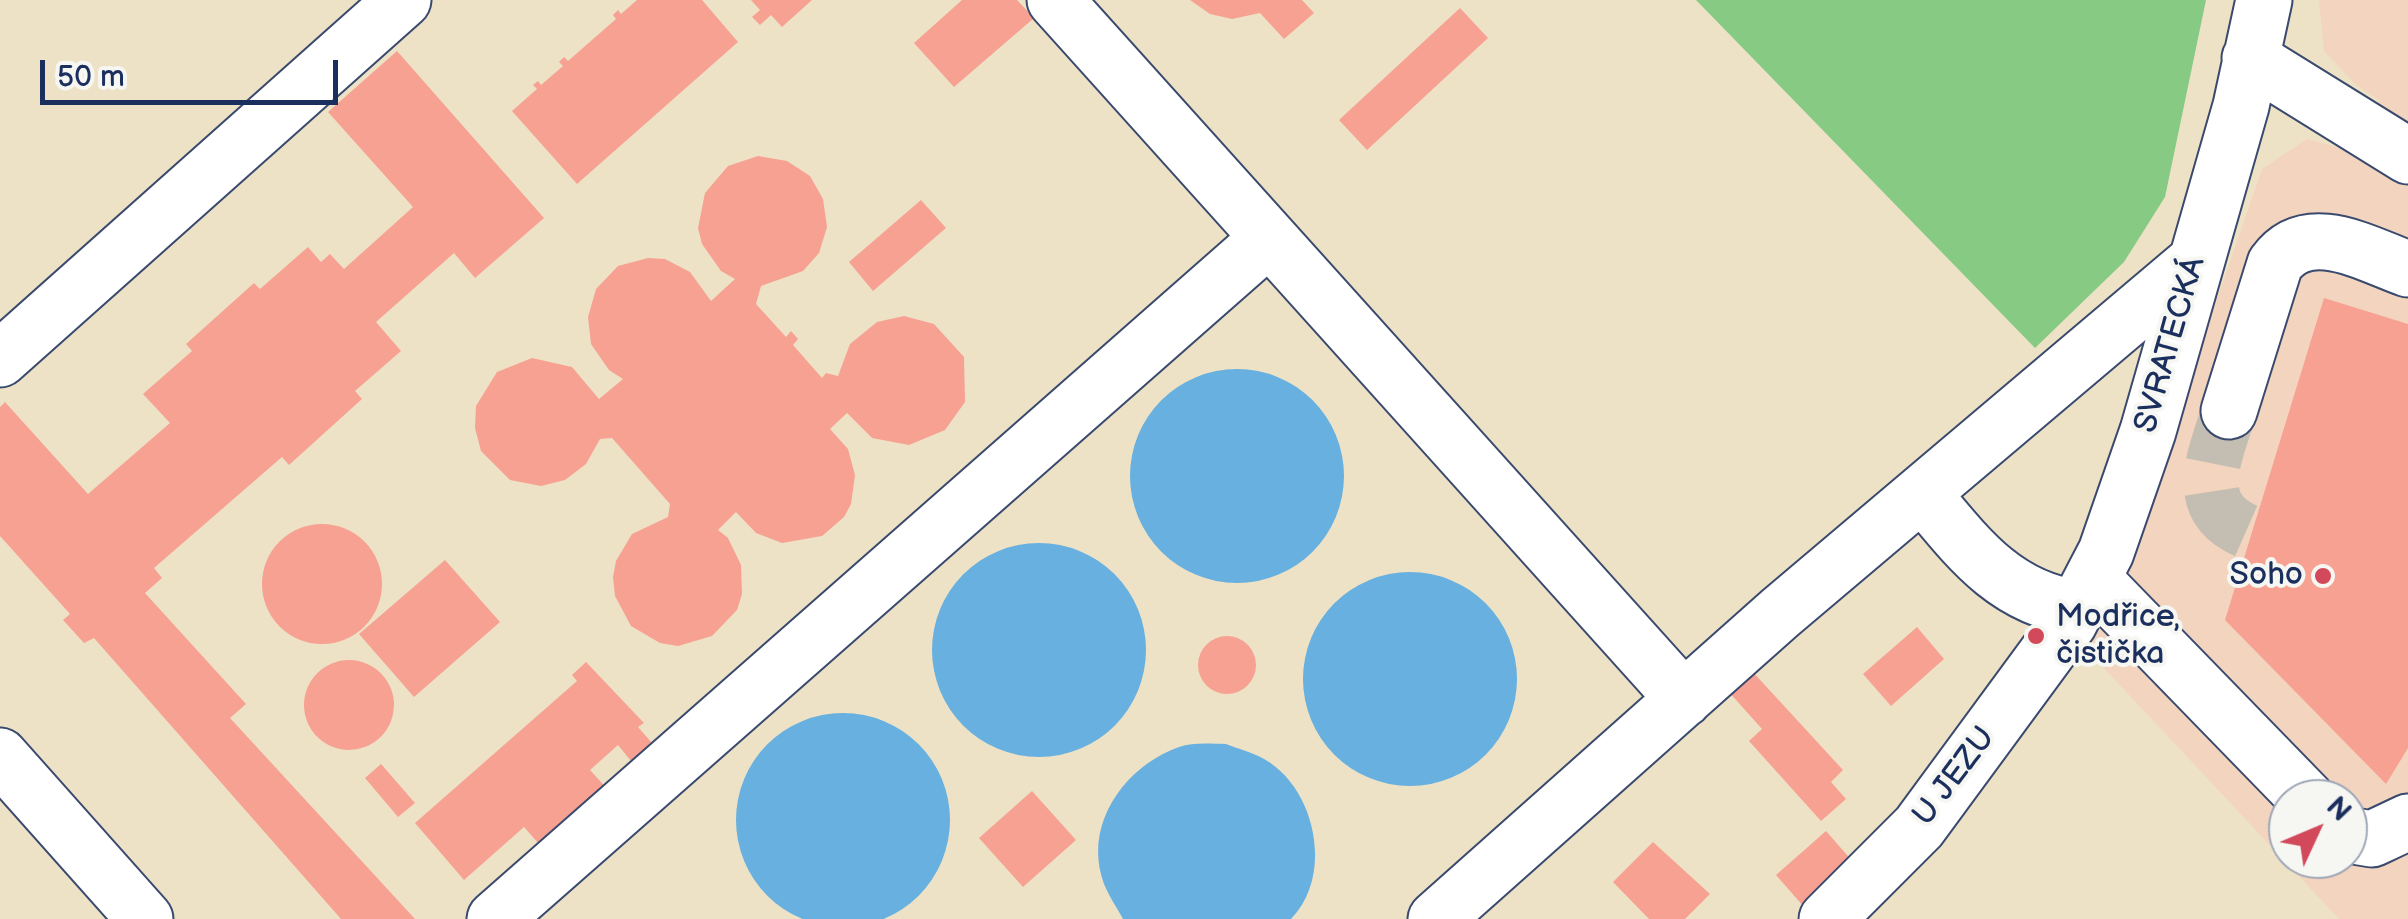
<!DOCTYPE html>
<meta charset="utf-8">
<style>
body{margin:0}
#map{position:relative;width:2408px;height:919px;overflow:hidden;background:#ede2c6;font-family:"Balsamiq Sans",sans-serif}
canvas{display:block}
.north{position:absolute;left:2268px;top:779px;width:100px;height:100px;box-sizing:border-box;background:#f6f6f2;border:2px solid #9ea6b7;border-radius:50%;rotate:46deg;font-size:28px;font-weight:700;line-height:40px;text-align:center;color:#1b2f5e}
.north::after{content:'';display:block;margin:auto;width:35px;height:45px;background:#d1495b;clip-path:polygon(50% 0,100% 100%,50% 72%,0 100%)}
.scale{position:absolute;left:40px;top:60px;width:298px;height:45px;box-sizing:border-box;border:5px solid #1b2f5e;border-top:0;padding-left:12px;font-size:30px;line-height:35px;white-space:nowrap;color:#1b2f5e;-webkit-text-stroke:8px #f6f6f2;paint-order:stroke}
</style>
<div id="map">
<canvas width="2408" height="919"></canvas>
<div class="north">N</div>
<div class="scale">50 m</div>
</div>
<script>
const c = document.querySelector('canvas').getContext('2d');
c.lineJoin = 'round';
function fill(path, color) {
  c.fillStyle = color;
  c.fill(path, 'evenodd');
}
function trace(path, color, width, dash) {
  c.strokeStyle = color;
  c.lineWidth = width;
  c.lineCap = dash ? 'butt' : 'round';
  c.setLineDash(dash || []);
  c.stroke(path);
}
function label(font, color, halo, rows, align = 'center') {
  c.font = font + ' "Balsamiq Sans",sans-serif';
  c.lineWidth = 8;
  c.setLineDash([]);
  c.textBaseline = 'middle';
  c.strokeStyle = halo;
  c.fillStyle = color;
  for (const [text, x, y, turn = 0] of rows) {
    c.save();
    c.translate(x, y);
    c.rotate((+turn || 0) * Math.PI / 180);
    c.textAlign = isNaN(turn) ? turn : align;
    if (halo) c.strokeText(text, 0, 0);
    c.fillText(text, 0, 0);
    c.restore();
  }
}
fill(new Path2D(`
 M2319,0H2408V919H2339L2087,650L2113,600L2262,169L2307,139L2352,151L2380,101L2356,85L2324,51ZM2288,799H2348V859H2288Z`), '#f3d4be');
fill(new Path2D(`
 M1696,0H2206L2165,197L2124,262L2035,348Z`), '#86ca84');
fill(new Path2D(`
 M1130 476a107 107 0 1 1 214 0a107 107 0 1 1-214 0Z
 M932 650a107 107 0 1 1 214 0a107 107 0 1 1-214 0Z
 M1303 679a107 107 0 1 1 214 0a107 107 0 1 1-214 0Z
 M736 820a107 107 0 1 1 214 0a107 107 0 1 1-214 0Z
 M1226,744C1238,749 1252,752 1264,759C1316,788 1334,875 1291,919H1123C1117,908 1109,896 1104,884C1082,825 1125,766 1179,747C1193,742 1211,744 1226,744Z`), '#68b0df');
fill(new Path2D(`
 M637,0H702L738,42L577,184L512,111L537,89L533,85L538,81L541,85L563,66L559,62L564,57L568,61L616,19L613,15L618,10L621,14Z
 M751,0H812L782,27L771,15L760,25L752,17L760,10Z
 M962,0H1017L1034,18L954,87L914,43Z
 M1190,0H1302L1314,13L1284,39L1260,13L1232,19L1210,14Z
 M1460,8L1488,38L1367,150L1339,120Z
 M397,51L544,218L475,278L454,253L376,322L401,351L355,391L362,399L289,465L282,457L154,568L162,578L145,593L246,704L230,718L415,919H341L94,638L84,643L63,620L70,614L0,536V407L5,402L88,494L170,423L143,394L192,351L186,344L254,283L260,289L308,247L321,262L330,254L344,269L413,207L328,112Z
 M758,156L787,161L810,176L823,199L827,227L819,253L803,271L761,286L756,304L786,337L791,331L798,339L793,345L822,378L826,373L838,376L850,344L877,322L904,316L934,324L964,357L965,402L945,430L909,445L872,438L847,413L830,429L848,449L855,475L851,504L844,517L822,536L782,543L756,533L736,512L718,530L728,538L741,565L742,594L737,610L712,636L678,646L660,643L631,626L615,596L613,577L616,561L632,534L668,517L670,504L612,438L600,439L586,464L565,480L541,486L510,480L481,451L475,428L476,406L497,372L532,358L572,367L599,399L623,379L609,370L591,344L588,317L596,289L618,266L648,258L665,259L690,272L711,301L735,279L721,271L702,244L698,228L705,193L728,166Z
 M921,200L946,228L873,291L849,262Z
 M2324,298L2408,324V748L2386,784L2225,620Z
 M262 584a60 60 0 1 1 120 0a60 60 0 1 1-120 0Z
 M445,560L500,622L414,697L359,634Z
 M1917,627L1944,659L1891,706L1863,674Z
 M1198 665a29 29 0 1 1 58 0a29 29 0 1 1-58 0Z
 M304 705a45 45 0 1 1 90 0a45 45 0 1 1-90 0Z
 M586,662L644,723L638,727L652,743L631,761L618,745L590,770L610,792L553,860L524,827L464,880L415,823L577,681L572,675Z
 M1751,670L1843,770L1831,782L1846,799L1821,821L1749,741L1762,729L1728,691Z
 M381,764L415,803L398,817L365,778Z
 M1032,791L1076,840L1023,887L979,838Z
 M1826,831L1854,863L1804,907L1776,875Z
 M1653,842L1710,894L1685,919H1649L1613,882Z`), '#f7a192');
trace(new Path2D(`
 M2229,411C2214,459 2189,509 2251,533`), '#c3beb1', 55, [55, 28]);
const minor = new Path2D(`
 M1055,0L1684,699
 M2250,58L2408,156
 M0,359L403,0
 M2229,411L2275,264C2308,219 2366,254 2408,269
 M1922,493C1967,547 2004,598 2077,608
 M2093,579L2307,799
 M0,756L145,919
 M2348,835L2372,839L2408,822
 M495,919L1269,238
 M1436,919L1780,613L2195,262
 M1827,919L1919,827L2069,623L2106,552L2148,431L2241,106L2264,0`);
trace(minor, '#3a4a6e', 59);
trace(minor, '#fff', 55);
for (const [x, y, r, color] of [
 [2323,576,10,"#d1495b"],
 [2036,636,10,"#d1495b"]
]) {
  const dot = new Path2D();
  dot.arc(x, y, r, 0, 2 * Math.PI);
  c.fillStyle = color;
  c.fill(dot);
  trace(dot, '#f6f6f2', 4);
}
label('32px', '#1b2f5e', '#f6f6f2', [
 ["SVRATECKÁ",2171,345,-74],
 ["U JEZU",1955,777,-53]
]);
label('32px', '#1b2f5e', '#f6f6f2', [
 ["Soho",2303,576],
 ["Modřice,",2056,618,"left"],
 ["čistička",2056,655,"left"]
], 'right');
</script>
